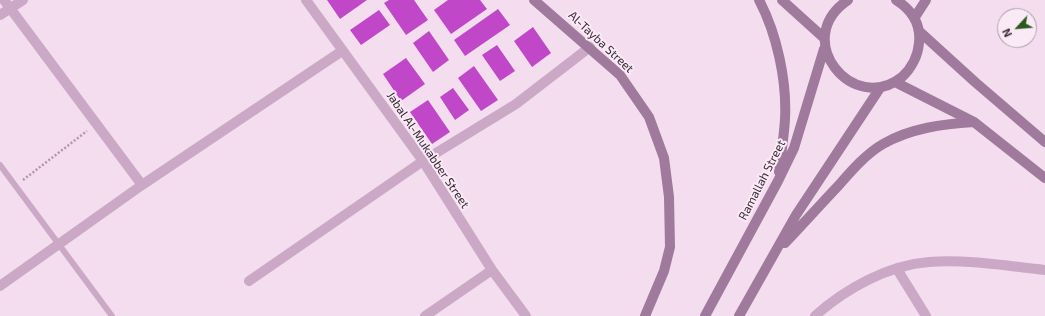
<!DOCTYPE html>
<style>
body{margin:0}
#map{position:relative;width:1045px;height:316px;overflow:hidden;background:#f3ddee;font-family:"Exo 2",sans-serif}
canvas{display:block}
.north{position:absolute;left:997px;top:8px;width:40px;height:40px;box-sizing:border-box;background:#faeaf6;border:1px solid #ac9daa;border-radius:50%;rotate:244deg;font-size:11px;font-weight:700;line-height:16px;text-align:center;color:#382938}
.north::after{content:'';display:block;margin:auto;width:14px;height:18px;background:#2c5a1e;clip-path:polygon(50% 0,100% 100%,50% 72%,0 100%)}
</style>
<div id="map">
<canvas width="1045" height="316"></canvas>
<div class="north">N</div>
</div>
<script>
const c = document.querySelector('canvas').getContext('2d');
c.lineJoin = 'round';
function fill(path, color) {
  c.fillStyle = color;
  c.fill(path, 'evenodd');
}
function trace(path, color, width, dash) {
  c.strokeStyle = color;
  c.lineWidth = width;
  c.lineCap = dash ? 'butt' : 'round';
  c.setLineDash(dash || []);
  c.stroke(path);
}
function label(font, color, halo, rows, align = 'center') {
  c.font = font + ' "Exo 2",sans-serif';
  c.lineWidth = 4;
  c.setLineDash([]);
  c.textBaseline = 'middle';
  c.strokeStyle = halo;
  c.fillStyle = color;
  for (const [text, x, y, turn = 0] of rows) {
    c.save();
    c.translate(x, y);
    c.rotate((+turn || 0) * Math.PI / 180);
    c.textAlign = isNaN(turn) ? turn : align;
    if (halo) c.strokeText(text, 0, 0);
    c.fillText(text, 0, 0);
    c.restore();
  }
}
fill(new Path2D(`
 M327,0H367L340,19Z
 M389,0H414L428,20L406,35L384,3Z
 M448,0H480L487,9L451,34L434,10Z
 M498,9L510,25L465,56L454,40Z
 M379,10L390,25L361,45L350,30Z
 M533,27L551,53L532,67L514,41Z
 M429,31L449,60L433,72L413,43Z
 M497,45L515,71L500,81L482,55Z
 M406,58L425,84L401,101L383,74Z
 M474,66L498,100L481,111L458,78Z
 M453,88L469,110L455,120L440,97Z
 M428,100L450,132L432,144L410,112Z`), '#c047c7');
trace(new Path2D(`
 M23,180L87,131`), '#b793b2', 2.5, [2, 2]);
trace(new Path2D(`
 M0,165L112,316`), '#cba9c6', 6);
trace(new Path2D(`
 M4,0L142,185
 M306,0L423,161L492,270L526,316
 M0,15L23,0
 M897,269L926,316
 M249,281L423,161L516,104L590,47
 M0,286L142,185L342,51
 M425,316L492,270
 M815,316C845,289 888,265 929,262C967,259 1007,266 1045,270`), '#cba9c6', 10);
trace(new Path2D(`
 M534,0L620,75L649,117L664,158L669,197L670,247L664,271L645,316
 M759,0C777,34 787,81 785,119C784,137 781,154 779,172
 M782,0L824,38
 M848,0C790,39 853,116 902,77C912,68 918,55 919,43C921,24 912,10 896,0
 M915,17L926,0
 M920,32L975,82L1045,142
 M895,82L974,122L1045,178
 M785,243C803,224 821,204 839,185C852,170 866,154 883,144C911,128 943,124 974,122
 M705,316L778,181L794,148L824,49
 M739,316L796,215L880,88`), '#9f7a9c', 10);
label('12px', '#382938', '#faeaf6', [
 ["Al-Tayba Street",601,42,43],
 ["Jabal Al-Mukabber Street",428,150,56],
 ["Ramallah Street",762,180,-63]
]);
</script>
